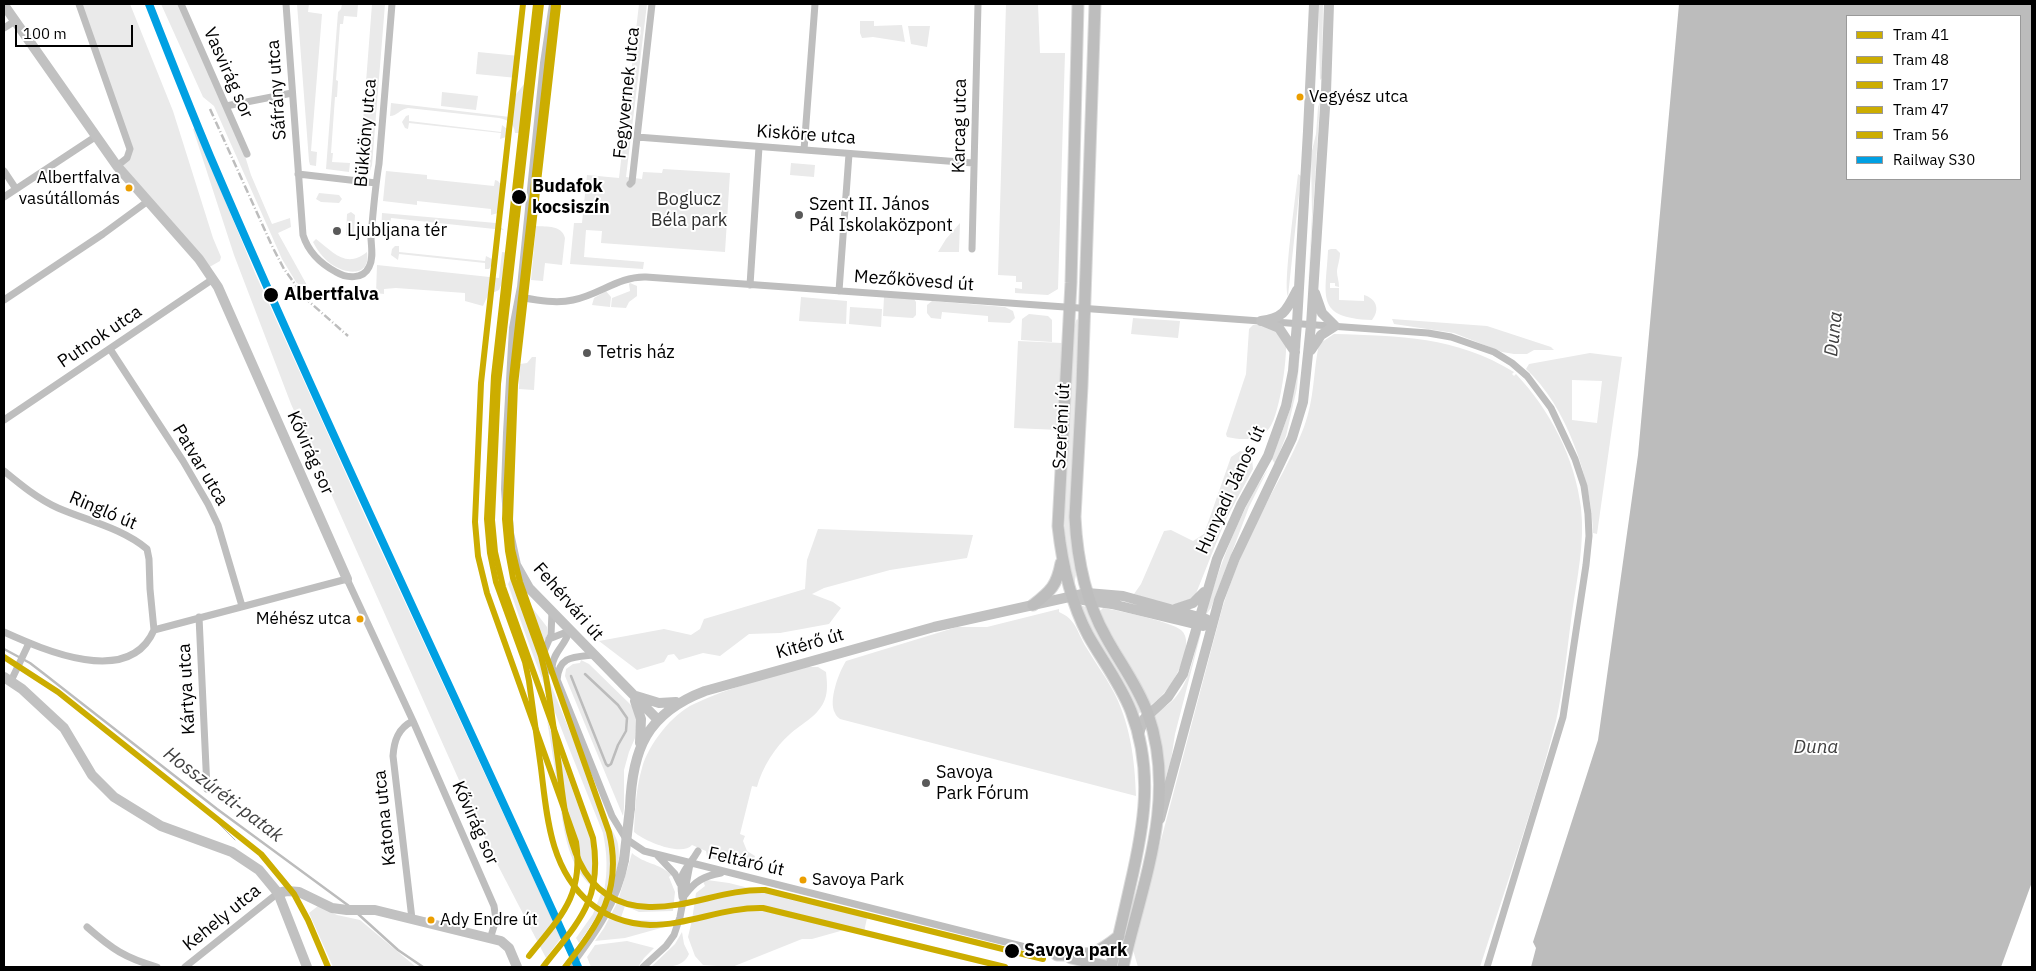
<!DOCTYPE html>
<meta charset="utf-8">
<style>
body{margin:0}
#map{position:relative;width:2036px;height:971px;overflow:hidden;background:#fff;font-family:"IBM Plex Sans",sans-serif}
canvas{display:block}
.frame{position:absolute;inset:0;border:5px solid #000;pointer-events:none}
.legend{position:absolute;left:1846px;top:15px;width:175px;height:165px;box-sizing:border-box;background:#fff;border:1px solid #999;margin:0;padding:6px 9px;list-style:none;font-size:15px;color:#000}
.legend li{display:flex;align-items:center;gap:10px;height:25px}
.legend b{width:25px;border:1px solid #999}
.scale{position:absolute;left:15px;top:25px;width:118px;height:22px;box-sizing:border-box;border:2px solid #000;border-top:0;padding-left:6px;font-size:15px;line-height:18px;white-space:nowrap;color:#000;-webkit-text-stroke:4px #fff;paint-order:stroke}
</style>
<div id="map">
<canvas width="2036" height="971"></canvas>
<div class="frame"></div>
<ul class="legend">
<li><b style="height:6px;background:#ccad00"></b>Tram 41</li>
<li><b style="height:6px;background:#ccad00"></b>Tram 48</li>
<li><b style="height:6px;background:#ccad00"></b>Tram 17</li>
<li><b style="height:6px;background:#ccad00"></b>Tram 47</li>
<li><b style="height:6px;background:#ccad00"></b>Tram 56</li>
<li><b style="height:6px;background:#00a0e3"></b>Railway S30</li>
</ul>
<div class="scale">100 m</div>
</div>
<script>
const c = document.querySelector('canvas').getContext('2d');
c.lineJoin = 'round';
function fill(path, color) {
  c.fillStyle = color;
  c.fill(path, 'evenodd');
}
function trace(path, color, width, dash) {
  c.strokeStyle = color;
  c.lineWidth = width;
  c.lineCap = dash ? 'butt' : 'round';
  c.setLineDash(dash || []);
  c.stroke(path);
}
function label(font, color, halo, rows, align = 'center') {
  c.font = font + ' "IBM Plex Sans",sans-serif';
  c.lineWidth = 4;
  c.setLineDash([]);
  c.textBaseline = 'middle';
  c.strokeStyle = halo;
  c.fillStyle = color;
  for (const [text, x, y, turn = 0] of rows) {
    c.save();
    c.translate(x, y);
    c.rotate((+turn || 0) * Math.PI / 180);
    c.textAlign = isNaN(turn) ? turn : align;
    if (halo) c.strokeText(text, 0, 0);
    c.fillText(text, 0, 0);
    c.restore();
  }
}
fill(new Path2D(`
 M79,4H130L173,111L213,238L221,257L220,261L206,269L117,166L130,153Z
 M161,4H181L245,156L251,175L272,224L290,218L291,227L278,233L313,296L296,282L282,259L214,106L203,97Z
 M297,4H309L308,12L322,14L311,151L317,152L316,166L310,165L309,161Z
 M342,4H358L357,17L344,16L343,24H340L336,80L338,81L337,97H335L331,153H333L332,162L350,163L349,172L326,169L338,12L341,9Z
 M372,4H385L372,165L370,171L359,173Z
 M639,4H647L626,177L642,179L643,172L662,173L663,169L730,173L725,252L601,243L602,231L586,230L584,257L644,262L643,269L570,264L574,223H582L587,175L619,178Z
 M1006,4H1038L1040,53H1065L1058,289L1048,295L1015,293V288L1022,289V282H1016V276L998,275Z
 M1318,4H1323L1322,78L1320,80Z
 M860,21H874V26L902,25L905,42L873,37L862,38L860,33Z
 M908,26H930L927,47L911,44Z
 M478,52L519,56L517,78L476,74Z
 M525,83L520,133H515C514,123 508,120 499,118L408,108C400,109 397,116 390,116L391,103L510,117L512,99Z
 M442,92L478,96L476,110L441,106Z
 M1320,101L1307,307V308L1312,214L1311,155L1316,134L1318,107Z
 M409,115V121L501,132L502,125L507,129L506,137L500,139L501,133L409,123L408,129L405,128L402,122L406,116Z
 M195,128L255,273L369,525L561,938L546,958L492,854L291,404L234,255L193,129Z
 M791,163L815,165L814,177L790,175Z
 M386,171L427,175V179L494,186L495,180L498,181L502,186L500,210L498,213L491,215V209L417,201V205L383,201Z
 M1298,174L1301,176L1288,296C1283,284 1296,194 1298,174Z
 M319,193L339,195L342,199L339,203L321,202L316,199Z
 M351,212L355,215L354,234L349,237L346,235L347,214Z
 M382,213L496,223L504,230L391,218L389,232L393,233V236L381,235Z
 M960,223L959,252H938L946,239Z
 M536,226C547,227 562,225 565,238L562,265L545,263L543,281L531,280Z
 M316,239C333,252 346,269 367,252C371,278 345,274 331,264C323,258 317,250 313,242Z
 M395,246H399V252L485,261L486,256L492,259L493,263L489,269H485V263L399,254L398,260L391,255L392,249Z
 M1331,249H1336L1340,253C1340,260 1337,267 1337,272C1337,276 1339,281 1339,287L1335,286V283H1330V288H1339V300L1364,301V295C1377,299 1380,310 1372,320C1314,318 1326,296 1328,250Z
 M502,252L511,253L507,283H502L499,290L488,295L483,306L465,301V293L396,288L384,289V294L376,293L377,265L499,278Z
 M630,283L637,286V296L629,302L626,308L611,307L612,298L630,291L629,284Z
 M606,291L611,297L610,307L592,305L594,298Z
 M801,297L847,301L846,324L799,321Z
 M884,297L914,299L916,302V315L913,318L883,316Z
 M932,301L1005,307L1013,311L1015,318L1010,323L988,322V316L942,312L941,319L931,318L927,313V305Z
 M850,307L882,309L881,327L849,324Z
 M1029,314L1048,316L1052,320V342L1021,340L1022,319Z
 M1133,318L1180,321L1178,338L1131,334Z
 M1077,319L1079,321L1070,528L1076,575L1074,584C1069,567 1066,550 1065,532C1064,507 1069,328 1077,319Z
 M1392,319L1487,326L1551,347L1554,350H1534L1527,354H1514L1502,352L1454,333L1394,324Z
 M1260,324L1275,330L1286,344C1287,360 1279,421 1267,431C1256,441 1241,440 1227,437L1226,434L1246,374L1249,329L1253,325Z
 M1334,334C1400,336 1455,336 1514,372L1512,374L1514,376L1516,374C1550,410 1575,458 1581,508C1585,543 1577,578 1572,613C1567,649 1564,686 1556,721C1535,803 1506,886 1480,967H1393L1390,966L1380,967H1138L1133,950L1137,931L1222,609C1232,577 1244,546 1260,516C1275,486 1292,458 1304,427C1315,397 1313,372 1319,344Z
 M1301,340L1297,388L1286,436L1275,464L1272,459L1291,407Z
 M1018,341L1062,343L1059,430L1014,428Z
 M1590,353L1622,357L1597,534L1593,533C1592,480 1566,405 1526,369L1529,364ZM1572,380L1602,381L1597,423L1572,420Z
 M532,357H536L534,390L519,389L520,364L527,363Z
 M1240,451L1246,452L1252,457L1253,469L1225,521L1195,596C1178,613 1153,600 1134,594L1141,584L1164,531L1171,530L1193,541L1204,534L1231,457Z
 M1268,469L1249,507L1211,608L1205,616C1218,569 1240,510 1268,469Z
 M818,529L973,535L967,558L890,570L824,588L812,594L833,602L841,608L829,624L780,633L749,634L720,656L703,653L679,660L674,654L668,655L664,662L637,670L599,641L664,629L691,635L700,629L704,619L805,589L807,560Z
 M512,576L521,593L547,627V636L542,645L540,658L603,813C606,820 618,839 618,844C624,879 598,915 579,943L576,938L593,914L602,891H604C608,871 607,853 603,833C570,750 536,668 508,584Z
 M1083,606L1087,607L1129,683L1141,711L1138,715L1090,629L1081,607Z
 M1103,608C1117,610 1172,622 1181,630C1196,642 1175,681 1165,692C1161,697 1156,701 1151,705L1132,670L1115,644L1099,612Z
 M1059,609V612C1076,619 1077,632 1086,647C1094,661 1104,674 1112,689C1130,721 1135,760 1136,796L840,719C838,717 836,716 835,713C828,701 839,672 846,661L957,627H987Z
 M1200,630L1201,633L1175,734L1171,760L1165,781L1154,716C1160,709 1169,705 1175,698C1191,679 1194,653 1200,630Z
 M581,660L589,664L631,705L637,715L635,738L629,752L624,770V808L623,816L565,676L566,669L573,664L580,663Z
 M806,667H818L826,672C827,681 828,691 825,699C819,716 802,723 790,734C775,747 762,768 757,787L752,786L740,834L745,836L743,841L747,851L755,856L752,868L707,857L706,851L692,845C682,857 644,841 634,832C635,811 636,788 642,768C648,745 672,714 694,704C729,687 769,678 806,667Z
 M547,720L590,838L594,866L592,885L591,886C565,862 563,822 558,789C554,766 551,743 547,720Z
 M632,853C644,864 660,863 671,875L669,877L675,892L673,911L639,912L625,906L619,923L621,920L632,922L633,920L670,921L668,926L625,938L595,941L604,928L618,901Z
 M707,880L729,883L867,918L864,932L861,934L844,930L812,939H802L732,967L703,965L695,956L688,937L692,920L696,893L705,886L703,881Z
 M318,906L337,915L360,920L416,967H333L309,913Z
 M682,932L684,944L689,954C683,969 664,967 651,967L675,944Z
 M627,941L654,948L644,958L638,967H591L587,957L595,945Z`), '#eaeaea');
fill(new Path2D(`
 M1679,4H2032V882L2001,967H1531L1536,948L1533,942L1598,740L1638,455ZM1847,16H2020V179H1847Z`), '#bcbcbc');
trace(new Path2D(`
 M4,649L30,663L43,673L217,809L349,906
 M571,676L606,764L608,766L611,764L618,745L626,731L627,718L618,705L585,674
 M357,913L398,950L423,967`), '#bcbcbc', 2.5);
const primary = new Path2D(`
 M1078,4L1071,283L1058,526C1062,563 1070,601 1088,635C1102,660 1120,683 1131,711C1154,771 1144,826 1130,886C1124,913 1118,940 1111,967
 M1095,4L1082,386L1075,517C1077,559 1085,600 1106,637C1120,663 1138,686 1148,714C1178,799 1142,884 1123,967
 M1033,605C1051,591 1057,585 1061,563
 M1057,955C1090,954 1093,957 1119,936
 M1071,958L1110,967`);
trace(primary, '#dbdbdb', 13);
trace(new Path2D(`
 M79,4L130,149L127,158L117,166
 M181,4L247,154
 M286,4L303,235C308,251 321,264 336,272C346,278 363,280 369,267C374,258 371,246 371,237C373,212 375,188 379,164L392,4
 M4,28L15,21
 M226,106L292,93
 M637,137L973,163
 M804,150L815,4
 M4,171L16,189
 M298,174L376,183
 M630,184L632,182L652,4
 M4,197L95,137
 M972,249L978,4
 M750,285L759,147
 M839,291L849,154
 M519,297C536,300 556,304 573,300C599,295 619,276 646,277L1428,333L1451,337L1494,352L1512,363L1527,376L1551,408L1575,459L1584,486L1588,514L1589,536L1586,565L1563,717L1487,967
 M4,300L103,234L148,201
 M110,349L183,461L208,504L218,525L242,606
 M4,420L213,279
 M4,471C21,485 38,499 58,508C88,521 122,528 147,549L149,559L150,589L154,630
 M199,617L207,789
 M569,631C566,645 553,652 552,667L612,816L626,839L644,851L1057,955
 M4,632C44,650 129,688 154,630L347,579L413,721L494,906L496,920L490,939
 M549,639L569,631
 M551,671L544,655L545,649L551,635L552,612
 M557,680C559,656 573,657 593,655
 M11,681L29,643
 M658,856L675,874L680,884
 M685,895C695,881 704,876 721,873
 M682,897C678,869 686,872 698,851
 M412,919L393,756C394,741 398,728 413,721
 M87,927C112,949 125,958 157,967
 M185,967L278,893
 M643,967L666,946L674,935L680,917L690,864`), '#bebebe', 7);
trace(new Path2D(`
 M554,4L545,63L522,287L514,328L508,433L506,489L509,533L516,565L529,588L658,720
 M4,5L117,166L199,259L218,287L347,579
 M1261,321C1285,318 1287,309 1297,290
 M1262,321L1279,328L1295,352
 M1311,350L1321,335L1335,326L1322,313L1315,293
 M1083,600L1112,604L1203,626
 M1175,609L1193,603L1204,592
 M4,677L22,689L64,728L92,775L114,797L161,826L232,852L259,870L278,893L307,967
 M636,696L659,703L676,702
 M635,701L641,719L640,743
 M1138,736L1144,719L1168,697L1183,674L1217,559L1241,505L1268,456L1286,406L1293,371L1297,323L1308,131L1314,4
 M630,808C632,749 647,713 705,691L934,627L1087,593L1123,596L1206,619
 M1160,819L1219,600L1235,558L1292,438L1303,402L1311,325L1326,92L1329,4
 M278,893L287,891L299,892L332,908L347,910H375L501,941L509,948L517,967
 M568,967C594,933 616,902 624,860`), '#c1c1c1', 10);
trace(primary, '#bdbdbd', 11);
trace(new Path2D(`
 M203,808L235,840`), '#bdbdbd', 1);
trace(new Path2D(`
 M210,109L272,246L284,269L305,298L348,336`), '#bdbdbd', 2.5, [8, 2.5, 1, 2.5]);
trace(new Path2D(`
 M624,860L630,808`), '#c1c1c1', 10);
trace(new Path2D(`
 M149,4C169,55 189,106 210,156C327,429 456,697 578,967`), '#00a0e3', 8);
trace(new Path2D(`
 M541,4L498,384L492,520L495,552L503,587L593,838C603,900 579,921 543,967
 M4,657L58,692L261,854L294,894L308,920L328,967`), '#ccad00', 6);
trace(new Path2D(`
 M536,4L494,376L487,519L490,553L496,582L525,662L529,681C533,710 537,739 541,768C547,817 550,869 590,903C607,917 629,924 650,925C689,925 724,907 763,908L1005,967`), '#ccad00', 6);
trace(new Path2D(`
 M554,5L512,378L505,519L508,551L513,578L541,656L546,677C551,707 555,737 559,767C566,825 572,905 649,907C689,908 725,889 765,890L1043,959`), '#ccad00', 6);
trace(new Path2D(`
 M523,4L481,383L475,522L478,556L487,593L576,842C584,896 560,917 529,956`), '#ccad00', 6);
trace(new Path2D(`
 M558,6L515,385L510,520L512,549L520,582L609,832C623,890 599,924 565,967`), '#ccad00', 6);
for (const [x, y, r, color] of [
 [1300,97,4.5,"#eb9e00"],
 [129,188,4.5,"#eb9e00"],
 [519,197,8,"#000"],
 [799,215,5,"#595959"],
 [337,231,5,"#595959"],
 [271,295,8,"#000"],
 [587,353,5,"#595959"],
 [360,619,4.5,"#eb9e00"],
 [926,783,5,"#595959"],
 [803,880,4.5,"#eb9e00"],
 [431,920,4.5,"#eb9e00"],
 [1012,951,8,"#000"]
]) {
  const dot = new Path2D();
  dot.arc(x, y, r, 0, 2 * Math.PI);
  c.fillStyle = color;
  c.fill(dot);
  trace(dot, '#fff', 2);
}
label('17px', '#000', '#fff', [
 ["Vegyész utca",1309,97],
 ["Albertfalva",120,178,"right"],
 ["vasútállomás",120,199,"right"],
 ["Méhész utca",351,619,"right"],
 ["Savoya Park",812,880],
 ["Ady Endre út",440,920]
], 'left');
label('18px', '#000', '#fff', [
 ["Vasvirág sor",228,73,66],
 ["Sáfrány utca",277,90,-94],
 ["Fegyvernek utca",627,93,-84],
 ["Karcag utca",960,126,-89],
 ["Bükköny utca",366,133,-85],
 ["Kisköre utca",806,135,4],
 ["Mezőkövesd út",914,281,4],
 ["Putnok utca",100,337,-34],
 ["Szerémi út",1062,426,-87],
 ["Kővirág sor",310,453,66],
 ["Patvar utca",200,465,59],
 ["Hunyadi János út",1231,490,-65],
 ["Ringló út",103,511,23],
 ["Fehérvári út",568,602,49],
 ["Kitérő út",810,644,-16],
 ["Kártya utca",187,689,-93],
 ["Katona utca",385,818,-96],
 ["Kővirág sor",475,823,66],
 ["Feltáró út",746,862,13],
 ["Kehely utca",222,918,-39]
]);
label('bold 18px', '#000', '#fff', [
 ["Budafok",532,187],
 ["kocsiszín",532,208],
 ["Albertfalva",284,295],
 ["Savoya park",1024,951]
], 'left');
label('18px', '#2f2f2f', '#fff', [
 ["Boglucz",689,200],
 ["Béla park",689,221]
]);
label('18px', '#000', '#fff', [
 ["Szent II. János",809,205],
 ["Pál Iskolaközpont",809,226],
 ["Ljubljana tér",347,231],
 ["Tetris ház",597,353],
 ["Savoya",936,773],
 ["Park Fórum",936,794]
], 'left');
label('italic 19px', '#404040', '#fff', [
 ["Duna",1834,334,-84],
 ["Duna",1816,748],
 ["Hosszúréti-patak",223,795,37]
]);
</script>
